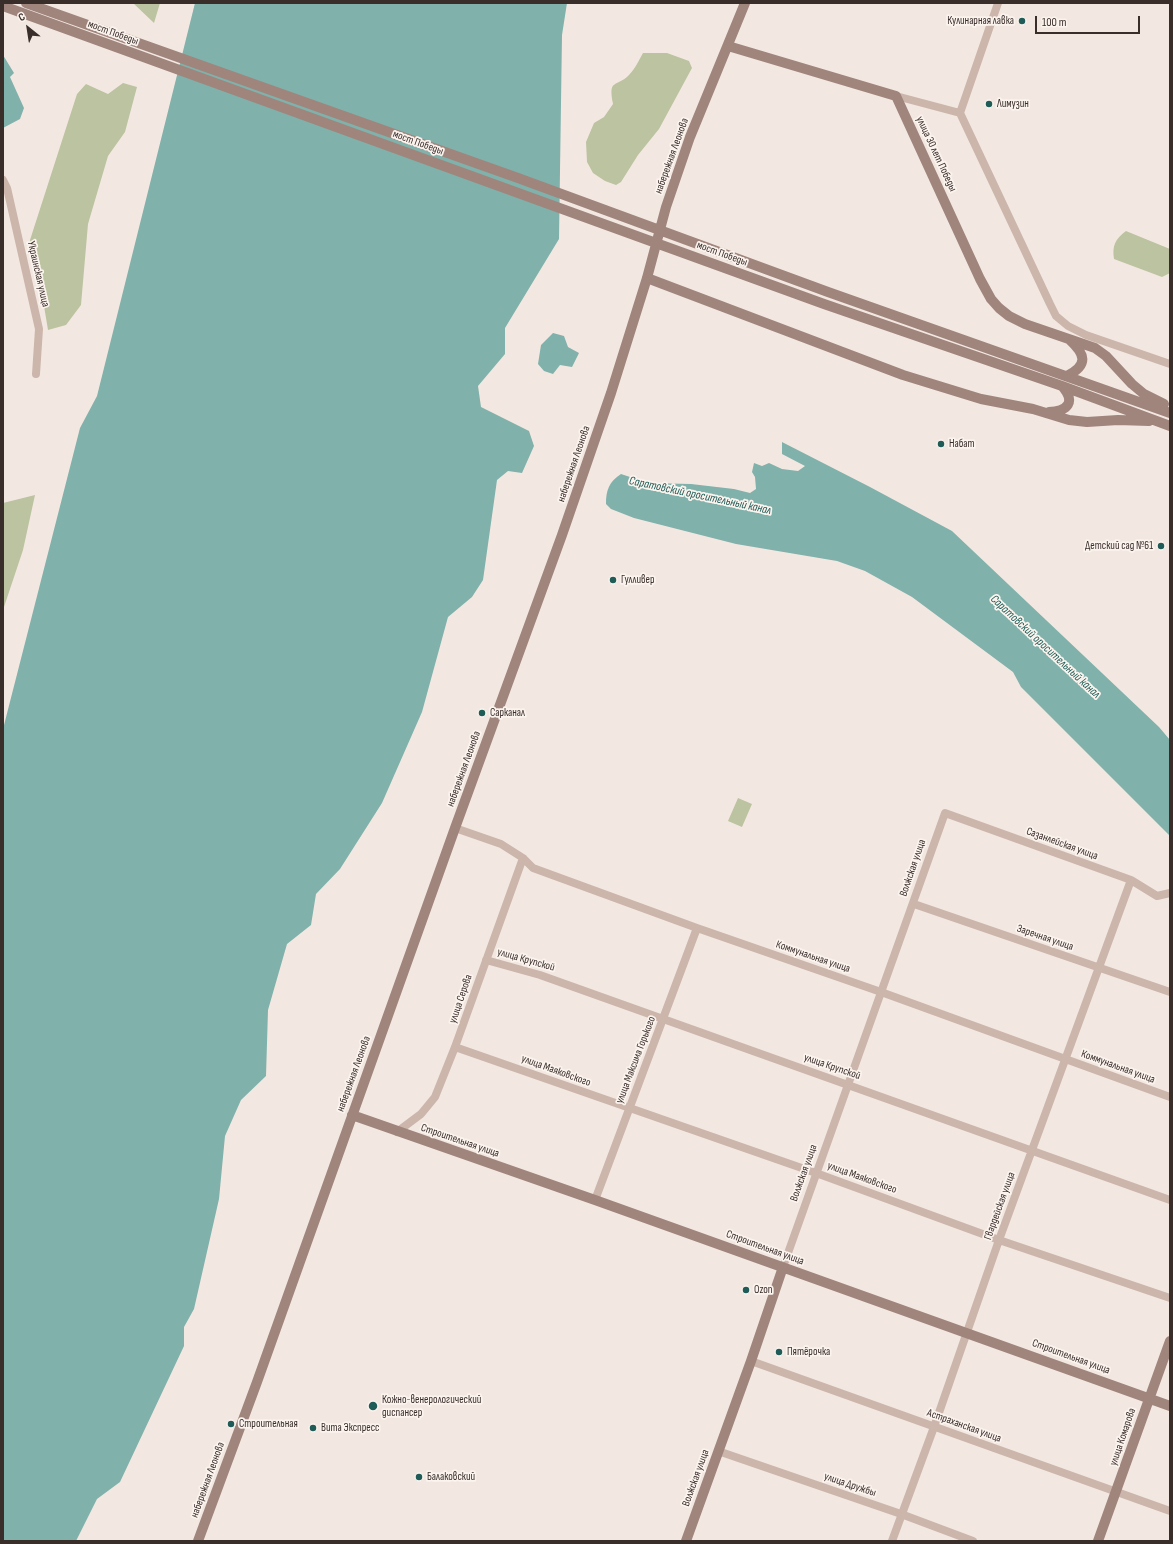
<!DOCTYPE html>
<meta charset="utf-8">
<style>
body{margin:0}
#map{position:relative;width:1173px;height:1544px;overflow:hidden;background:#f3e8e1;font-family:"Sofia Sans Condensed",sans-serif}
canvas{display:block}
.frame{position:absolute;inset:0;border:4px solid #3a2e2b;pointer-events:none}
.north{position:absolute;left:8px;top:8px;width:40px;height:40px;-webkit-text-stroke:3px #fbf3ee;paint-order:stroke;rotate:330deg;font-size:11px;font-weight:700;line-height:16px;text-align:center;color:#3a2e2b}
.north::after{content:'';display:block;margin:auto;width:14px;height:18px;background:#3a2e2b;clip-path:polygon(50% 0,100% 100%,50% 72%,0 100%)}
.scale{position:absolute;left:1035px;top:16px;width:105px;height:18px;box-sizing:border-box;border:2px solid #3a2e2b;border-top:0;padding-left:5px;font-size:12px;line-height:14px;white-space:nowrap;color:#3a2e2b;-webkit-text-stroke:3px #fbf3ee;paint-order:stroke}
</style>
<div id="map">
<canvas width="1173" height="1544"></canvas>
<div class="frame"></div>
<div class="north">С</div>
<div class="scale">100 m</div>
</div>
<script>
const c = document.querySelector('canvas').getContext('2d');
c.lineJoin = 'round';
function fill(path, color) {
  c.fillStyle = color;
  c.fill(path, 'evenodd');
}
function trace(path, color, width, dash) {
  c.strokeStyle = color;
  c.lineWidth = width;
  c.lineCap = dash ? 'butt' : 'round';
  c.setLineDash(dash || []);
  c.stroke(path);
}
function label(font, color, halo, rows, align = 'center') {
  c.font = font + ' "Sofia Sans Condensed",sans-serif';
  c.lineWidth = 3.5;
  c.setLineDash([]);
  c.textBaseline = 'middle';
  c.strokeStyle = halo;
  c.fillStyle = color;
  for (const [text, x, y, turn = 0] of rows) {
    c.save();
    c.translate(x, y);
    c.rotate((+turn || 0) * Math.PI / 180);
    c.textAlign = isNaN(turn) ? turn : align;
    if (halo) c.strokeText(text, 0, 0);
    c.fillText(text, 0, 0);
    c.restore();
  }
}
fill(new Path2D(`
 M133,3H160L154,23Z
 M643,53H667L689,61L692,68L659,129L638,155L621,182L616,185L605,181L593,173L587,162L586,142L594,123L604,117L613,104C608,78 616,88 629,75C635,69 639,60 643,53Z
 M123,83L137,87L125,132L108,156L88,224L81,305L66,325L48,330L44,306L36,278L30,240L77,94L86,84L108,94Z
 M1126,231L1170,249V273L1162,277L1114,259C1112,246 1115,239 1126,231Z
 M35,495L23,550L3,610V503Z
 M738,798L752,804L742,827L728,821Z`), '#bcc3a0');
fill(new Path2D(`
 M195,3H567L562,35L559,239L505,328V354L478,386L481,407L529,431L534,446L522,473L508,471L497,480L483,580L472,597L448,617L422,712L382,803L340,869L316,894L311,925L287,944L268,1010L266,1076L241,1100L225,1136L219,1199L194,1309L184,1327V1346L120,1482L97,1499L76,1541H3V729L80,428L97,396Z
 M3,55L14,73L10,77L24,108L20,119L3,128Z
 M553,333L564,336L568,347L579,353L572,367L560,365L553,374L544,371L538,364L541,345Z
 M782,442L870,487L952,531L1159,727L1170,740V836L1021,687L1013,672L912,597L865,571L837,561L736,544L634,518L611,509L606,504C606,490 609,482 621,474L648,483L691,484L734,489L750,493L756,489L755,477L752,472L754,463L762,466L769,463L782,469L798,471L805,466L782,454Z`), '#80b1ab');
trace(new Path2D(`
 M896,96L960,113L1050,304L1056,316L1068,326L1086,335L1170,364
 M960,113L998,3
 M3,180L7,188L39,329L36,374
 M455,828L501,844L523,858L533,868L697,928L881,992L1170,1097
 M914,904L1170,992
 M486,960L540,975L1170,1200
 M455,1047L816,1173L999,1240L1170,1298
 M397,1132L421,1114L435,1097L455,1047L523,858
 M595,1200L697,928
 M783,1267L945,813L1131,880L1157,896L1170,893
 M751,1361L1170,1511
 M718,1451L901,1514L973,1541
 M892,1541L934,1427L999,1240L1131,880`), '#ccb6ac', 8);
trace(new Path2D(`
 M26,3L518,178L828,292L1170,413
 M3,6L824,304L1062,386L1170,426
 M728,46L896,96L980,279L991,299L999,308L1009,316L1025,324L1095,348L1106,356L1132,384L1144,394L1164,404
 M647,278L903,375L981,399L1033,409L1069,420L1087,422L1118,420L1149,421
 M1067,376C1089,365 1085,354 1070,340
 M1049,412C1068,411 1076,402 1062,386
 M352,1115L595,1200L1170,1406
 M198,1541L257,1382L455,828L562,535L611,393L647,278L666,207L690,137L745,3
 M686,1541L751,1361L783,1267
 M1098,1541L1170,1341`), '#a0857d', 10);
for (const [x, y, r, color] of [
 [1022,21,4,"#205c57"],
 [989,104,4,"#205c57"],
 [941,444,4,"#205c57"],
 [1161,546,4,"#205c57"],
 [613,580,4,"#205c57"],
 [482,713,4,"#205c57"],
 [746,1290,4,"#205c57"],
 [779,1352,4,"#205c57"],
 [373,1406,5,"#205c57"],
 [231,1424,4,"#205c57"],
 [313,1428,4,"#205c57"],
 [419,1477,4,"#205c57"]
]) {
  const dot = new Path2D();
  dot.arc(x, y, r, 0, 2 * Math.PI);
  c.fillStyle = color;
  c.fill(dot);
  trace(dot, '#fbf3ee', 1.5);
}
label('11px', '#3a2e2b', '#fbf3ee', [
 ["Кулинарная лавка",1014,21,"right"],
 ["Лимузин",997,104],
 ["Набат",949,444],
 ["Детский сад №61",1153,546,"right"],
 ["Гулливер",621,580],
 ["Сарканал",490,713],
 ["Ozon",754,1290],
 ["Пятёрочка",787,1352],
 ["Кожно-венерологический",382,1400],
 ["диспансер",382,1413],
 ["Строительная",239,1424],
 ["Вита Экспресс",321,1428],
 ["Балаковский",427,1477]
], 'left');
label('11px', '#3a2e2b', '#fbf3ee', [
 ["мост Победы",113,33,20],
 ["мост Победы",418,143,20],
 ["улица 30 лет Победы",936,154,65],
 ["набережная Леонова",672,156,-70],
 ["мост Победы",722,254,20],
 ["Украинская улица",38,274,77],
 ["набережная Леонова",574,464,-71],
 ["набережная Леонова",464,769,-70],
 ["Сазанлейская улица",1062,844,20],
 ["Волжская улица",913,868,-71],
 ["Заречная улица",1045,938,19],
 ["Коммунальная улица",813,957,19],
 ["улица Крупской",526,960,16],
 ["улица Серова",461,999,-71],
 ["улица Максима Горького",636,1060,-69],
 ["улица Крупской",832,1067,19],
 ["Коммунальная улица",1118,1067,20],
 ["улица Маяковского",556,1071,20],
 ["набережная Леонова",354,1074,-70],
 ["Строительная улица",460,1141,19],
 ["Волжская улица",804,1173,-70],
 ["улица Маяковского",862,1178,20],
 ["Гвардейская улица",1000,1206,-70],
 ["Строительная улица",765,1248,20],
 ["Строительная улица",1071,1357,20],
 ["Астраханская улица",964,1426,20],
 ["улица Комарова",1123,1437,-71],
 ["Волжская улица",696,1478,-70],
 ["набережная Леонова",208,1480,-70],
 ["улица Дружбы",850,1485,19]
]);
label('italic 12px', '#205c57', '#fbf3ee', [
 ["Саратовский оросительный канал",700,496,12],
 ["Саратовский оросительный канал",1045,647,43]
]);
</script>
